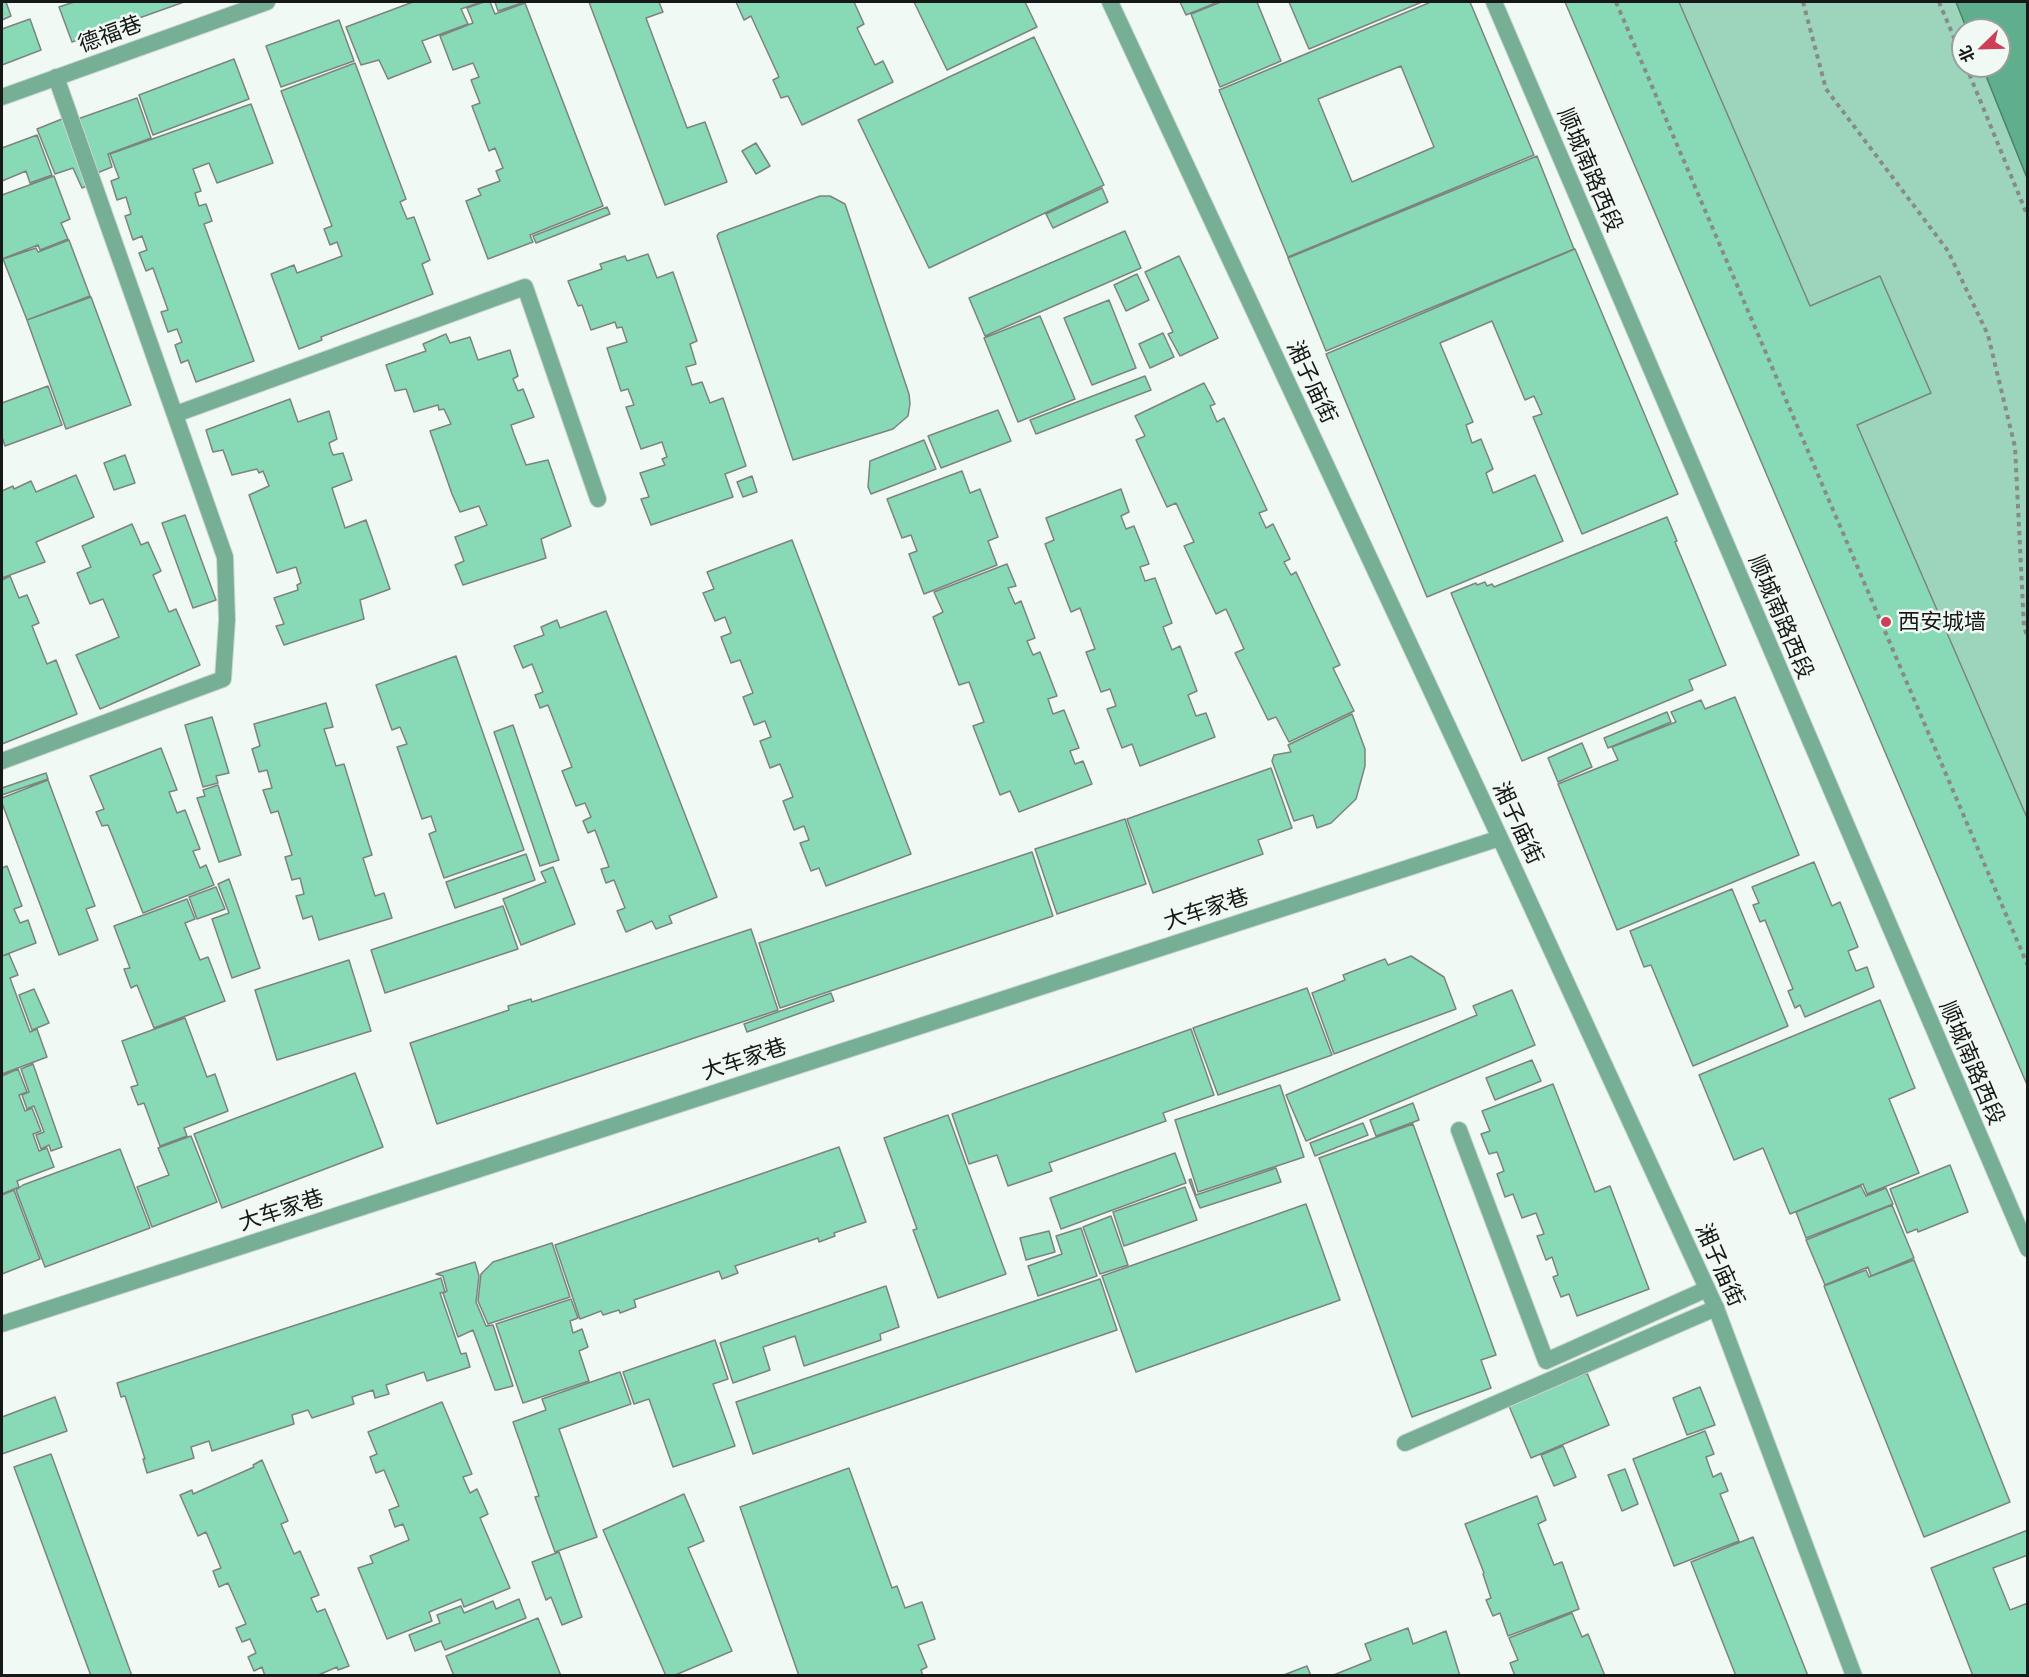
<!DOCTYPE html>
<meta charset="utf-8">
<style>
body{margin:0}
#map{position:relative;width:2029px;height:1677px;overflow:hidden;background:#f1f9f5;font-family:"Exo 2","Noto Sans SC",sans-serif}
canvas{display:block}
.frame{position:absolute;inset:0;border:3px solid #161917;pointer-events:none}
.north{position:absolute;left:1951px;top:18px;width:60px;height:60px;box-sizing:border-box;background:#f1f9f5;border:2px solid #999f9c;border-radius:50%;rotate:247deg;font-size:16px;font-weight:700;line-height:24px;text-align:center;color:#161917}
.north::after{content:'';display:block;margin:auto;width:21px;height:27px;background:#ce3e56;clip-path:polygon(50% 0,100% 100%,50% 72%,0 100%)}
</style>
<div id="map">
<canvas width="2029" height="1677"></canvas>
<div class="frame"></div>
<div class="north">北</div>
</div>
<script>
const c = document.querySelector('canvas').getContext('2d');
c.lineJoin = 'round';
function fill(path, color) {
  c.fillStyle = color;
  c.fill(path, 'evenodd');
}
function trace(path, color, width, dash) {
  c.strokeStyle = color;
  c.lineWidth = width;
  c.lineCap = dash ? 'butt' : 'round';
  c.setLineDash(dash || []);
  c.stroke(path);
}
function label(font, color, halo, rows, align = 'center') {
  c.font = font + ' "Exo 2","Noto Sans SC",sans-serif';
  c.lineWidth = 5;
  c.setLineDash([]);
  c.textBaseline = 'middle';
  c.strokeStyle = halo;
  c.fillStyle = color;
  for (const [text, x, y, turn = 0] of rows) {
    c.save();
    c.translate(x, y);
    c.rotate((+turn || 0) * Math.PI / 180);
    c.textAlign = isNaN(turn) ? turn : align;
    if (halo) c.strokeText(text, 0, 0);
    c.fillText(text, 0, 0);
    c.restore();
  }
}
fill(new Path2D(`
 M1679,2H2027V820L1857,425L1931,393L1880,276L1810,306ZM1963,30H1999V66H1963Z`), '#9dd5bc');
const water = new Path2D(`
 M1956,2H2027V178L1982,66H1999V30H1967Z`);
fill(water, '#5faf8e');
trace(water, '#49826a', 1.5);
const building = new Path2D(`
 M2,2H6L11,16L2,20Z
 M74,2H184L72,42L59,7Z
 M413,2H481L461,9L468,24L422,41L431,62L388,79L379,60L361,65L346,27Z
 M484,2H490L495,14L525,3L603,206L530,235L533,242L488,259L466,201L481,195L478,189L500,181L496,171L503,168L495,148L489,151L472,106L480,103L471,80L479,77L473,63L453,70L440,36L473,23L467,8Z
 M495,2H521L522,3L498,11Z
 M589,2H659L663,12L646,18L687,128L705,122L727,182L665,205Z
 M736,2H854L864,24L857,28L875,65L883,61L893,82L802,125L788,96L781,98L773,80L779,77L751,16L744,20Z
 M914,2H1025L1037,27L947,70Z
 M1180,2H1218L1186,15Z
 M1221,2H1257L1281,61L1220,87L1191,14Z
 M1289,2H1422L1309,49Z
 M1431,2H1470L1534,155L1288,257L1219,90ZM1401,66L1434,147L1352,182L1318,99Z
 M1565,2H1679L1810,306L1880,276L1931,393L1857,425L2028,820V1087Z
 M30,19L41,50L2,65V29Z
 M339,20L354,61L281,87L266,46Z
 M1034,37L1104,185L929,268L858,120Z
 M234,59L249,99L153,135L139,95Z
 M355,63L406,199L400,202L407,219L414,217L430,260L422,264L433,294L321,337L322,340L299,349L271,274L294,265L297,273L342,256L337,242L330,245L324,229L332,226L281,91Z
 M137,98L151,138L108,154L112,167L92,175L72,121Z
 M251,104L273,163L217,183L209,163L193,169L201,191L195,193L199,206L206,204L212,221L204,224L254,361L196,382L188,360L181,363L175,345L182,342L177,329L168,332L161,312L168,310L153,268L146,271L139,253L147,250L142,236L133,240L125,216L131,214L126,197L117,200L111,181L119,178L110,154Z
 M67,117L94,183L82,188L73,168L55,174L37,129Z
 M37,135L52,175L30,183L26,171L2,181V148Z
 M756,143L770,166L756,174L742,151Z
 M1537,156L1574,249L1326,351L1288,258Z
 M54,176L70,219L61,223L68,239L40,250L38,245L2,259V195Z
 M1102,188L1108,202L1053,228L1046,214Z
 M820,196H830L845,204L909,394L910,404L908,416L893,429L793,460L717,236L719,233Z
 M607,207L610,214L536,243L533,236Z
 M1125,231L1141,268L985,336L969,298Z
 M69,240L90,296L27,320L3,259L36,248L38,252Z
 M1575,249L1678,494L1582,534L1533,417L1542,414L1534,396L1525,400L1492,321L1440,343L1473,422L1466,425L1472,443L1481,439L1493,469L1486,473L1493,493L1535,475L1563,541L1427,597L1326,354Z
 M648,254L657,278L673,272L697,341L690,344L696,364L686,367L692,385L702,382L710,403L723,398L746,466L725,474L733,497L651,525L641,499L649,497L640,473L665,465L662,459L667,457L662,442L641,449L626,407L634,405L628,389L621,391L607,348L627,342L622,327L617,328L615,322L591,330L582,305L578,306L568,281L602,269L600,264L625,256L627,261Z
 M1179,256L1218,338L1180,356L1168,334L1173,332L1145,272Z
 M1137,274L1149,300L1126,311L1114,285Z
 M91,297L131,405L66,429L27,320Z
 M1109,300L1136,368L1092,385L1064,318Z
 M1040,316L1075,399L1018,422L984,338Z
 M1163,333L1174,357L1150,368L1139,344Z
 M446,334L450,343L470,337L478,360L510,350L518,376L513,379L518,391L523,389L534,417L511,425L514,434L526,465L548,460L571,526L541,539L546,558L463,585L455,565L464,561L455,537L487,525L479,506L460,512L452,494L430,431L451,424L444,409L439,410L438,405L414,412L406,389L395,391L386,365L426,351L423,344Z
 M1145,376L1151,390L1036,434L1030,420Z
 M1204,383L1215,404L1210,406L1217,422L1224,418L1267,510L1259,513L1266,528L1273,524L1290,559L1284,562L1291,575L1296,572L1340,665L1333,668L1354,711L1289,742L1276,717L1268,720L1235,653L1244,649L1226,609L1216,614L1184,546L1194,542L1176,503L1167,507L1136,440L1145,436L1135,416Z
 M48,386L62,425L5,446L2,437V403Z
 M290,399L298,422L329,411L337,439L329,443L331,450L333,455L343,453L352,480L332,488L345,528L366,520L390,589L360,600L364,619L284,645L276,626L284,624L274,598L298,590L297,585L301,583L296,567L277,573L249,495L269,486L263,471L259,473L257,469L232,475L223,450L213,452L206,430Z
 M998,410L1011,441L941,468L928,436Z
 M924,440L936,469L871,494L868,487L870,461Z
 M125,455L135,483L114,490L104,463Z
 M962,471L970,493L980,489L998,537L988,541L997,565L924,594L909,554L917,551L911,535L902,538L887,499Z
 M76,475L94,517L36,542L45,562L2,578V491L13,486L14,489L31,481L36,492Z
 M752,476L757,492L743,497L737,482Z
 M1121,489L1129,512L1121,516L1126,529L1134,526L1149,564L1140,567L1145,581L1155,578L1172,623L1163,627L1172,650L1180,646L1197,691L1188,695L1196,716L1206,713L1215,737L1140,766L1132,744L1122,748L1107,709L1116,706L1110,689L1101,692L1086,652L1095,649L1080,608L1071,612L1045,544L1054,540L1046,518Z
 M185,515L216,600L193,608L162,523Z
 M1667,517L1677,541L1675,542L1726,665L1689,680L1693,690L1522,761L1451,593L1476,583L1477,585L1485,582L1487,586L1492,584L1494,587Z
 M132,524L141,545L148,542L161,571L153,575L169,612L176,609L200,665L100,709L76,655L119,637L103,599L90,604L77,573L91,567L82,546Z
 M792,540L911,854L826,886L819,868L811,871L800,843L809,840L804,826L794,830L783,801L793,797L780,764L770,768L760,741L771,737L765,721L754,725L743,697L753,693L740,660L731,663L721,637L731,633L725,617L715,621L703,593L714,589L707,572Z
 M1007,564L1016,586L1008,588L1015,604L1021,601L1035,638L1027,641L1033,655L1040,652L1057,696L1048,699L1053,714L1064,710L1079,748L1070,751L1075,764L1083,761L1092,784L1019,812L1010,791L1000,795L973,726L984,722L969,682L959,685L933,617L943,612L934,592Z
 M10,576L19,598L27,595L39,623L32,626L47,664L56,660L77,714L2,744V580Z
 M606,611L717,897L669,916L672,923L656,929L652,921L626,932L617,911L625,908L614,880L606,883L601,869L609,867L595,830L588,833L583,821L591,817L585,803L576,806L562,771L572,767L548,705L540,708L535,695L543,692L532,664L523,668L514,646L544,635L541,627L557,620L560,628Z
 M456,656L524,850L444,878L429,834L436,831L431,816L422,819L397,747L407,744L400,727L392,730L376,685Z
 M1735,697L1799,855L1617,930L1558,784L1618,760L1612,747L1676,722L1671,712L1701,700L1705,709Z
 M326,703L333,727L324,729L336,766L344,764L372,855L363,858L375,896L384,893L392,918L319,940L312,916L303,919L296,896L304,894L300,878L292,880L285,857L292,855L278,811L271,813L263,790L272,788L267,770L259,772L252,749L260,746L254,724Z
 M1667,712L1671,722L1608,748L1604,738Z
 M1352,714L1365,749V766L1356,799L1331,823L1317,828L1313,815L1294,821L1272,761L1274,755L1291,752L1288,745Z
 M212,717L229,773L216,776L218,783L203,787L185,725Z
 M513,725L559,860L540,866L494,732Z
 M1582,743L1592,767L1558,782L1548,758Z
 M161,748L177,790L169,792L177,813L185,810L200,849L193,851L200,868L206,865L214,885L143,913L108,825L102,826L96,812L104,809L90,776Z
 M1271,768L1292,828L1258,840L1263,854L1153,893L1127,819Z
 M46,773L48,779L2,795V788Z
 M48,780L95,906L86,909L98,940L59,955L2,803V798Z
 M218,785L241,855L219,862L197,798L205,796L203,790Z
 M1125,819L1146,884L1057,914L1035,849Z
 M1032,852L1053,916L780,1008L759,943Z
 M526,854L535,880L455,908L446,882Z
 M1814,862L1832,906L1840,902L1858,947L1848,951L1856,971L1867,967L1874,987L1805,1017L1800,1005L1795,1008L1788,991L1793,989L1765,920L1760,922L1753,905L1759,903L1752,887Z
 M7,866L22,906L14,909L20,923L28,920L36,943L2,956V868Z
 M553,867L575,924L521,945L503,899L546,882L541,872Z
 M229,879L260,968L232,978L212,919L229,913L218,884Z
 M216,887L225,909L197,919L189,897Z
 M1732,889L1788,1026L1693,1066L1651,965L1644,967L1630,931Z
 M187,899L195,919L185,923L200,960L208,957L225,1001L154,1028L137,985L131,988L124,969L130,968L114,926Z
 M503,906L518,949L385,993L371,950Z
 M751,929L778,1010L437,1124L410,1043L509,1010L508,1006L531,999L532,1002Z
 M9,954L18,975L10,978L30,1032L37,1029L47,1057L2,1074V956Z
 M1411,956L1444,977L1456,1009L1334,1054L1312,993L1345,980L1343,975L1385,959L1388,965Z
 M349,960L371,1031L277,1060L255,990Z
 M1307,988L1332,1055L1218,1095L1193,1028Z
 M34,989L49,1023L32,1030L19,995Z
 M1512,990L1535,1045L1306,1141L1286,1095L1477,1015L1473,1006Z
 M831,993L834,1001L747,1032L744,1024Z
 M1880,1000L1915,1088L1889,1099L1919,1173L1867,1194L1863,1184L1790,1214L1763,1148L1734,1160L1699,1075Z
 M185,1018L207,1077L215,1074L228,1111L184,1128L187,1136L160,1146L144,1103L138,1105L131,1087L138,1085L122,1041Z
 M1191,1029L1214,1095L1163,1113L1166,1121L1049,1163L1052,1171L1008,1186L997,1155L969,1164L952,1114Z
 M1532,1060L1541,1081L1495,1100L1486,1078Z
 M33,1064L62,1147L51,1151L49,1145L41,1149L36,1135L44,1132L34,1106L27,1109L22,1095L29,1092L21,1069Z
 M18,1069L27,1092L19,1095L25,1111L32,1108L41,1131L33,1134L39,1151L47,1148L54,1167L17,1181L19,1187L2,1194V1076Z
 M355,1073L383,1147L222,1208L194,1134Z
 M1553,1084L1595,1192L1610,1186L1649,1289L1577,1316L1569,1294L1561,1297L1553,1277L1558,1275L1552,1257L1546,1260L1537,1236L1544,1234L1536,1213L1522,1218L1513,1194L1505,1197L1497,1174L1504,1171L1497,1152L1489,1154L1481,1134L1490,1131L1482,1111Z
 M1280,1085L1304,1157L1198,1192L1175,1120Z
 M1413,1103L1419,1120L1376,1136L1370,1120Z
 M948,1115L1006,1274L938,1298L913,1230L917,1229L884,1138Z
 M1363,1123L1368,1135L1315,1156L1310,1143Z
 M1413,1124L1496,1355L1481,1360L1491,1388L1412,1417L1319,1158Z
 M191,1136L217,1202L152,1227L137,1187L169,1175L158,1148Z
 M839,1147L866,1222L834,1233L835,1236L819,1242L818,1238L735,1266L738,1273L722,1279L719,1271L634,1300L636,1307L620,1313L619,1310L603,1315L601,1311L580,1319L555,1245Z
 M120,1149L150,1228L45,1267L16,1190L23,1185Z
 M1175,1153L1186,1183L1061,1229L1050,1198Z
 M1950,1165L1968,1212L1918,1232L1917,1229L1907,1233L1890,1189Z
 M1276,1168L1281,1182L1200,1208L1189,1180L1191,1179L1196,1195Z
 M1861,1186L1866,1196L1886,1188L1893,1204L1806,1238L1796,1212Z
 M1185,1187L1197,1220L1124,1246L1113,1212Z
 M14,1190L40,1259L2,1274V1195Z
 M1306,1204L1340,1300L1136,1372L1102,1276Z
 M1892,1205L1914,1258L1871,1276L1868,1267L1825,1285L1806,1240Z
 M1111,1216L1128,1265L1100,1274L1083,1227Z
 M1081,1228L1097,1276L1038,1296L1028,1266L1062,1254L1056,1236Z
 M1049,1231L1055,1252L1026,1260L1020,1238Z
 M552,1243L570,1297L488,1324L478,1301L481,1274L493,1262Z
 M1914,1260L2010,1502L1924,1537L1824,1286L1866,1270L1869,1277Z
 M475,1262L479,1276L476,1302L486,1326L493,1325L513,1386L497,1390H495L473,1330L458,1337L443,1293L447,1291L443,1276L436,1274Z
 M441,1278L445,1292L440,1293L461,1354L466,1353L470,1367L427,1381L424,1372L386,1385L389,1394L375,1398L373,1390L352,1397L354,1404L312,1418L308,1410L292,1415L294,1424L212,1451L209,1441L191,1447L194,1458L147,1473L143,1459H145L125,1396L121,1397L117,1383Z
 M1100,1279L1117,1330L753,1454L736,1402Z
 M886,1286L899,1327L880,1334L881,1340L804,1366L795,1336L763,1347L770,1370L733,1383L720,1343Z
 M571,1299L578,1318L570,1321L573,1333L582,1329L588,1347L579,1351L589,1381L523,1403L496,1324Z
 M715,1340L728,1379L713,1384L735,1446L673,1467L649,1399L634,1404L623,1372Z
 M620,1372L631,1404L559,1429L597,1537L555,1552L535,1497L539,1496L513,1422L546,1410L542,1399Z
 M1587,1373L1609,1425L1531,1458L1509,1406Z
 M1700,1387L1715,1425L1687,1435L1673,1398Z
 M55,1397L67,1431L2,1454V1417Z
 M442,1402L472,1474L463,1477L470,1493L477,1489L488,1514L480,1518L510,1588L464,1607L461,1599L429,1612L432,1621L387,1639L358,1568L373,1563L370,1556L409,1540L403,1524L395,1527L389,1510L399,1506L384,1470L376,1473L370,1457L377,1454L368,1432Z
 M1705,1431L1714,1454L1706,1457L1713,1477L1721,1473L1728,1491L1720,1494L1739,1541L1674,1566L1633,1459Z
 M1563,1446L1576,1477L1554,1486L1541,1455Z
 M51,1454L132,1676H91L14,1467Z
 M262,1460L288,1521L281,1524L294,1554L300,1551L319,1595L311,1598L317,1612L325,1609L349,1666L338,1670L337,1667L316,1676H265L262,1667L254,1671L248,1657L256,1653L250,1639L242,1642L236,1628L246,1624L228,1583L219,1587L213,1571L221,1568L206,1532L198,1536L180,1495L192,1490L193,1494L254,1467L253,1465Z
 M849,1468L892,1588L897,1586L905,1608L922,1602L935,1639L918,1645L927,1667L921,1670L923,1676H799L740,1507Z
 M1625,1469L1638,1504L1622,1511L1608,1475Z
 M684,1494L704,1541L688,1548L732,1651L673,1676H666L603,1530Z
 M1537,1496L1546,1520L1538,1524L1554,1565L1562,1562L1579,1609L1508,1636L1500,1613L1493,1616L1486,1600L1491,1598L1483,1574L1484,1573L1465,1524Z
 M2028,1530V1555L1993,1568L2010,1610L2028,1603V1676H1973L1931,1568Z
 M1753,1537L1808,1676H1736L1691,1562Z
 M559,1552L582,1617L562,1625L551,1597L546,1600L532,1562Z
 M519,1599L526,1618L445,1650L441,1641L415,1651L409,1635L440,1623L437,1615L461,1606L464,1613L493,1601L496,1609Z
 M1572,1613L1582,1637L1588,1634L1605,1676H1515L1510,1663L1518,1660L1509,1638Z
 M538,1618L561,1676H454L446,1656Z
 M1408,1628L1413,1644L1446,1631L1460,1676H1331L1371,1660L1365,1644Z
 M1307,1666L1311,1676H1281Z`);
fill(building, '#88d9b6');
trace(building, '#7d8480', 1.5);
const service = new Path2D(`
 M2,97L267,2
 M176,414L525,287L598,499
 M2,761L223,679L227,620L225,557L56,77
 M1459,1130L1546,1361L1707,1289
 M1405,1443L1716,1308`);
const tertiary = new Path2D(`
 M1110,2L1500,838L1716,1308L1854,1676
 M1494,2L2028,1249
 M2,1324L1500,838`);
trace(service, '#ced5d1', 18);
trace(tertiary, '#ced5d1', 18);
trace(new Path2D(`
 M1616,2L2028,966
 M1803,2L1826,89L1948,251L1988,335L2015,447L2024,627L2028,638
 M1939,2L1963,59
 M1966,66L2028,217`), '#878c89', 4, [4.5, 4.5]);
trace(service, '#76af96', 16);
trace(tertiary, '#76af96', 16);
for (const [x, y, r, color] of [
 [1886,622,6,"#ce3e56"]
]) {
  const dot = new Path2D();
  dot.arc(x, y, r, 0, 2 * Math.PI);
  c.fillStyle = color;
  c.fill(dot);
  trace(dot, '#f1f9f5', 2);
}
label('22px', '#161917', '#f1f9f5', [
 ["德福巷",110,34,-20],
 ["顺城南路西段",1590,170,67],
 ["湘子庙街",1312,382,65],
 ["顺城南路西段",1781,617,67],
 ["湘子庙街",1518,823,65],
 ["大车家巷",1206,909,-18],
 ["大车家巷",744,1059,-18],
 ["顺城南路西段",1972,1063,67],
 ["大车家巷",281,1210,-18],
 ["湘子庙街",1720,1265,66]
]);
label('22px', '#161917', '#f1f9f5', [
 ["西安城墙",1898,622]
], 'left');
</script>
